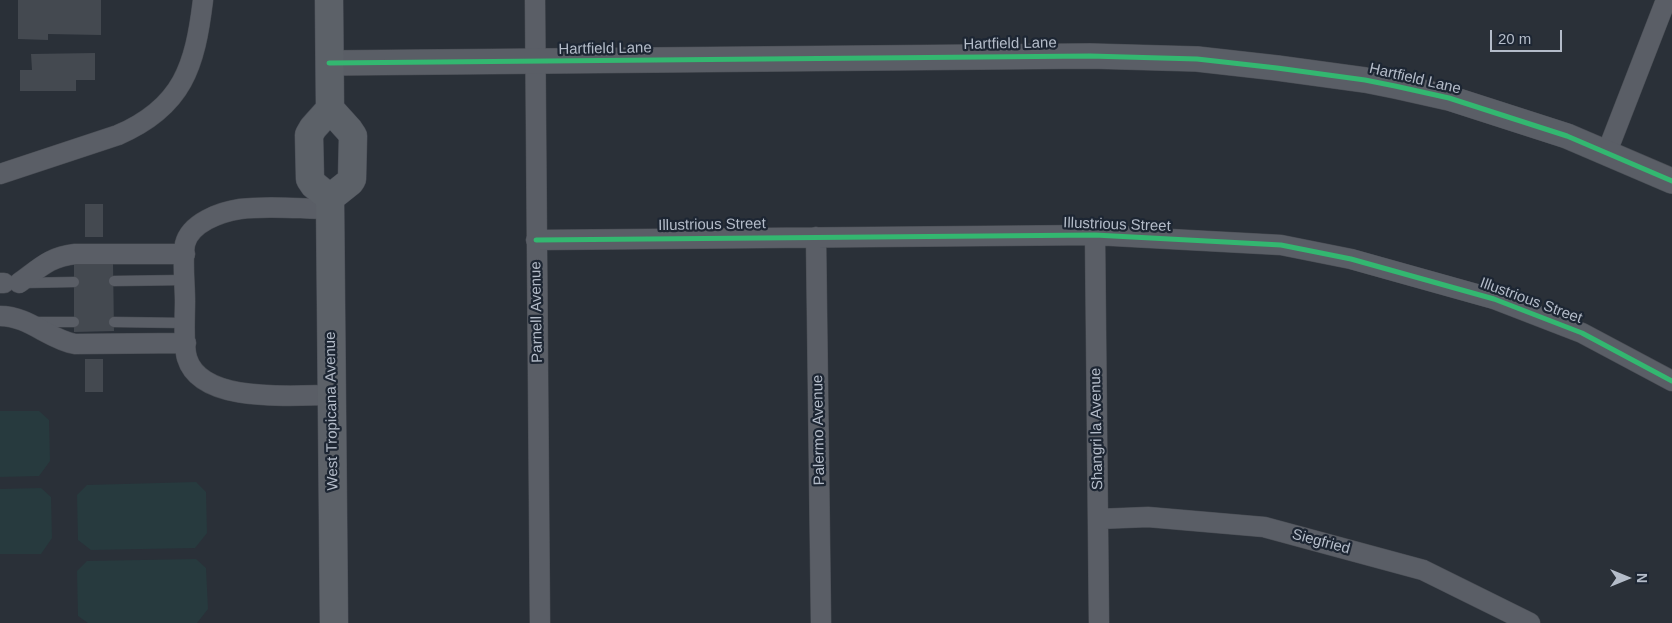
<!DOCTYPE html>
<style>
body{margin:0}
#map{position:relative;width:1672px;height:623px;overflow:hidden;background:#2a3038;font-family:Helvetica,sans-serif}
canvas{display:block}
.north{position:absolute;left:1602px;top:553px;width:50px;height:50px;-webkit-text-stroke:4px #1d2633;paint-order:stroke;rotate:90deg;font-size:14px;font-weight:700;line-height:20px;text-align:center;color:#b4bcc9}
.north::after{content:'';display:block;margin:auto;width:18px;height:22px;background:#b4bcc9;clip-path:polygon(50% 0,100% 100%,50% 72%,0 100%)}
.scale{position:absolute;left:1490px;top:30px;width:72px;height:22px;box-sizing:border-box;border:2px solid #b4bcc9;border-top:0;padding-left:6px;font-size:15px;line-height:18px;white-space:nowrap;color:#b4bcc9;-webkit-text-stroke:4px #1d2633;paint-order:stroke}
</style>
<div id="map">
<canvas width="1672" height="623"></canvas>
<div class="north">N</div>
<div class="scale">20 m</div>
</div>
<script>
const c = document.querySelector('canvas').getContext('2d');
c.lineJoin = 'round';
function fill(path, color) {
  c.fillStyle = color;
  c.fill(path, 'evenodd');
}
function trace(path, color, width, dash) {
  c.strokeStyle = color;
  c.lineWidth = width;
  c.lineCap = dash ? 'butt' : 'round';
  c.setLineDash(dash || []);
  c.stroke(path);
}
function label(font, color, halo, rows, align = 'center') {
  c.font = font + ' Helvetica,sans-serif';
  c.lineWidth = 4.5;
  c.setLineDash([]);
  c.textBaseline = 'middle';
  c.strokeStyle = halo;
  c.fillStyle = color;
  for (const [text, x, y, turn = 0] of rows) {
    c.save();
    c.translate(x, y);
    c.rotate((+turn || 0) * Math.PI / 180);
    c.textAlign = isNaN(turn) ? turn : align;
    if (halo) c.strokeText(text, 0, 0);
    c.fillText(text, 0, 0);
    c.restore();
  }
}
fill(new Path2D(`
 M39,411L49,420L50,461L39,476L0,477V411Z
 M196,482L206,492L207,533L195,548L91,550L78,540L77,495L87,485Z
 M41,488L51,497L52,538L41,554H0V489Z
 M196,559L206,568L208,609L197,623H88L78,616L77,571L87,561Z`), '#273a3e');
fill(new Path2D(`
 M18,0H101V35L48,34V40L18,39Z
 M95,53V80H76V91H20V70H32L31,54Z
 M85,204H103V237H85Z
 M74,263H113L114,331L74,332Z
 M85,359H103V392H85Z`), '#444950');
const service = new Path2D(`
 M114,281L185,280
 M22,283L74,282
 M35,322H74
 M114,322L185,323`);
const minor = new Path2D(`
 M535,0L540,623
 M1607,152L1666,0
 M0,174L118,135C183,107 195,66 203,0
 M330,209C301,209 269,205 240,209C220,212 190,223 185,244C182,261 185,284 185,301C185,317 183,344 187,358C201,405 295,395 332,395
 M1095,235L1099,623
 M816,237L821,623
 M536,240L1095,235L1281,245L1351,259L1494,299L1582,333L1672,381
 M0,283H4
 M19,283C40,268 49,257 75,254H185
 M0,316C29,316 48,339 75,344L186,343
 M1098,519L1148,517L1264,527L1423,570L1530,623`);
const tertiary = new Path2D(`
 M329,63L1090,56L1197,59L1277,68L1365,80L1395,86L1449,98L1567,136L1672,181`);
const primary = new Path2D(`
 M329,0L330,109L349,130L353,136L352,179L350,182L330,198
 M330,109L313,128L309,135L310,179L314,185L330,198
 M330,198L334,623`);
trace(service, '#484c53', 11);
trace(minor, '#484c53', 21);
trace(tertiary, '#484c53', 26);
trace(primary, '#484c55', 29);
trace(service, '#5a5e66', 10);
trace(minor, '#5a5e66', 20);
trace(tertiary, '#5a5e66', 25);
trace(primary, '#5c6168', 28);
trace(new Path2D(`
 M329,63L1090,56L1197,59L1277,68L1365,80L1395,86L1449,98L1567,136L1672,181
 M536,240L1095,235L1281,245L1351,259L1494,299L1582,333L1672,381`), '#33b770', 5);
label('15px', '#b4bcc9', '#1d2633', [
 ["Hartfield Lane",1010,44,-1],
 ["Hartfield Lane",605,49,-1],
 ["Hartfield Lane",1415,79,13],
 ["Illustrious Street",712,225,-1],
 ["Illustrious Street",1117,225,2],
 ["Illustrious Street",1531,301,20],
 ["Parnell Avenue",537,312,-91],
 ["West Tropicana Avenue",332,411,-91],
 ["Shangri la Avenue",1097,429,-91],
 ["Palermo Avenue",819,430,-91],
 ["Siegfried",1321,542,15]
]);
</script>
